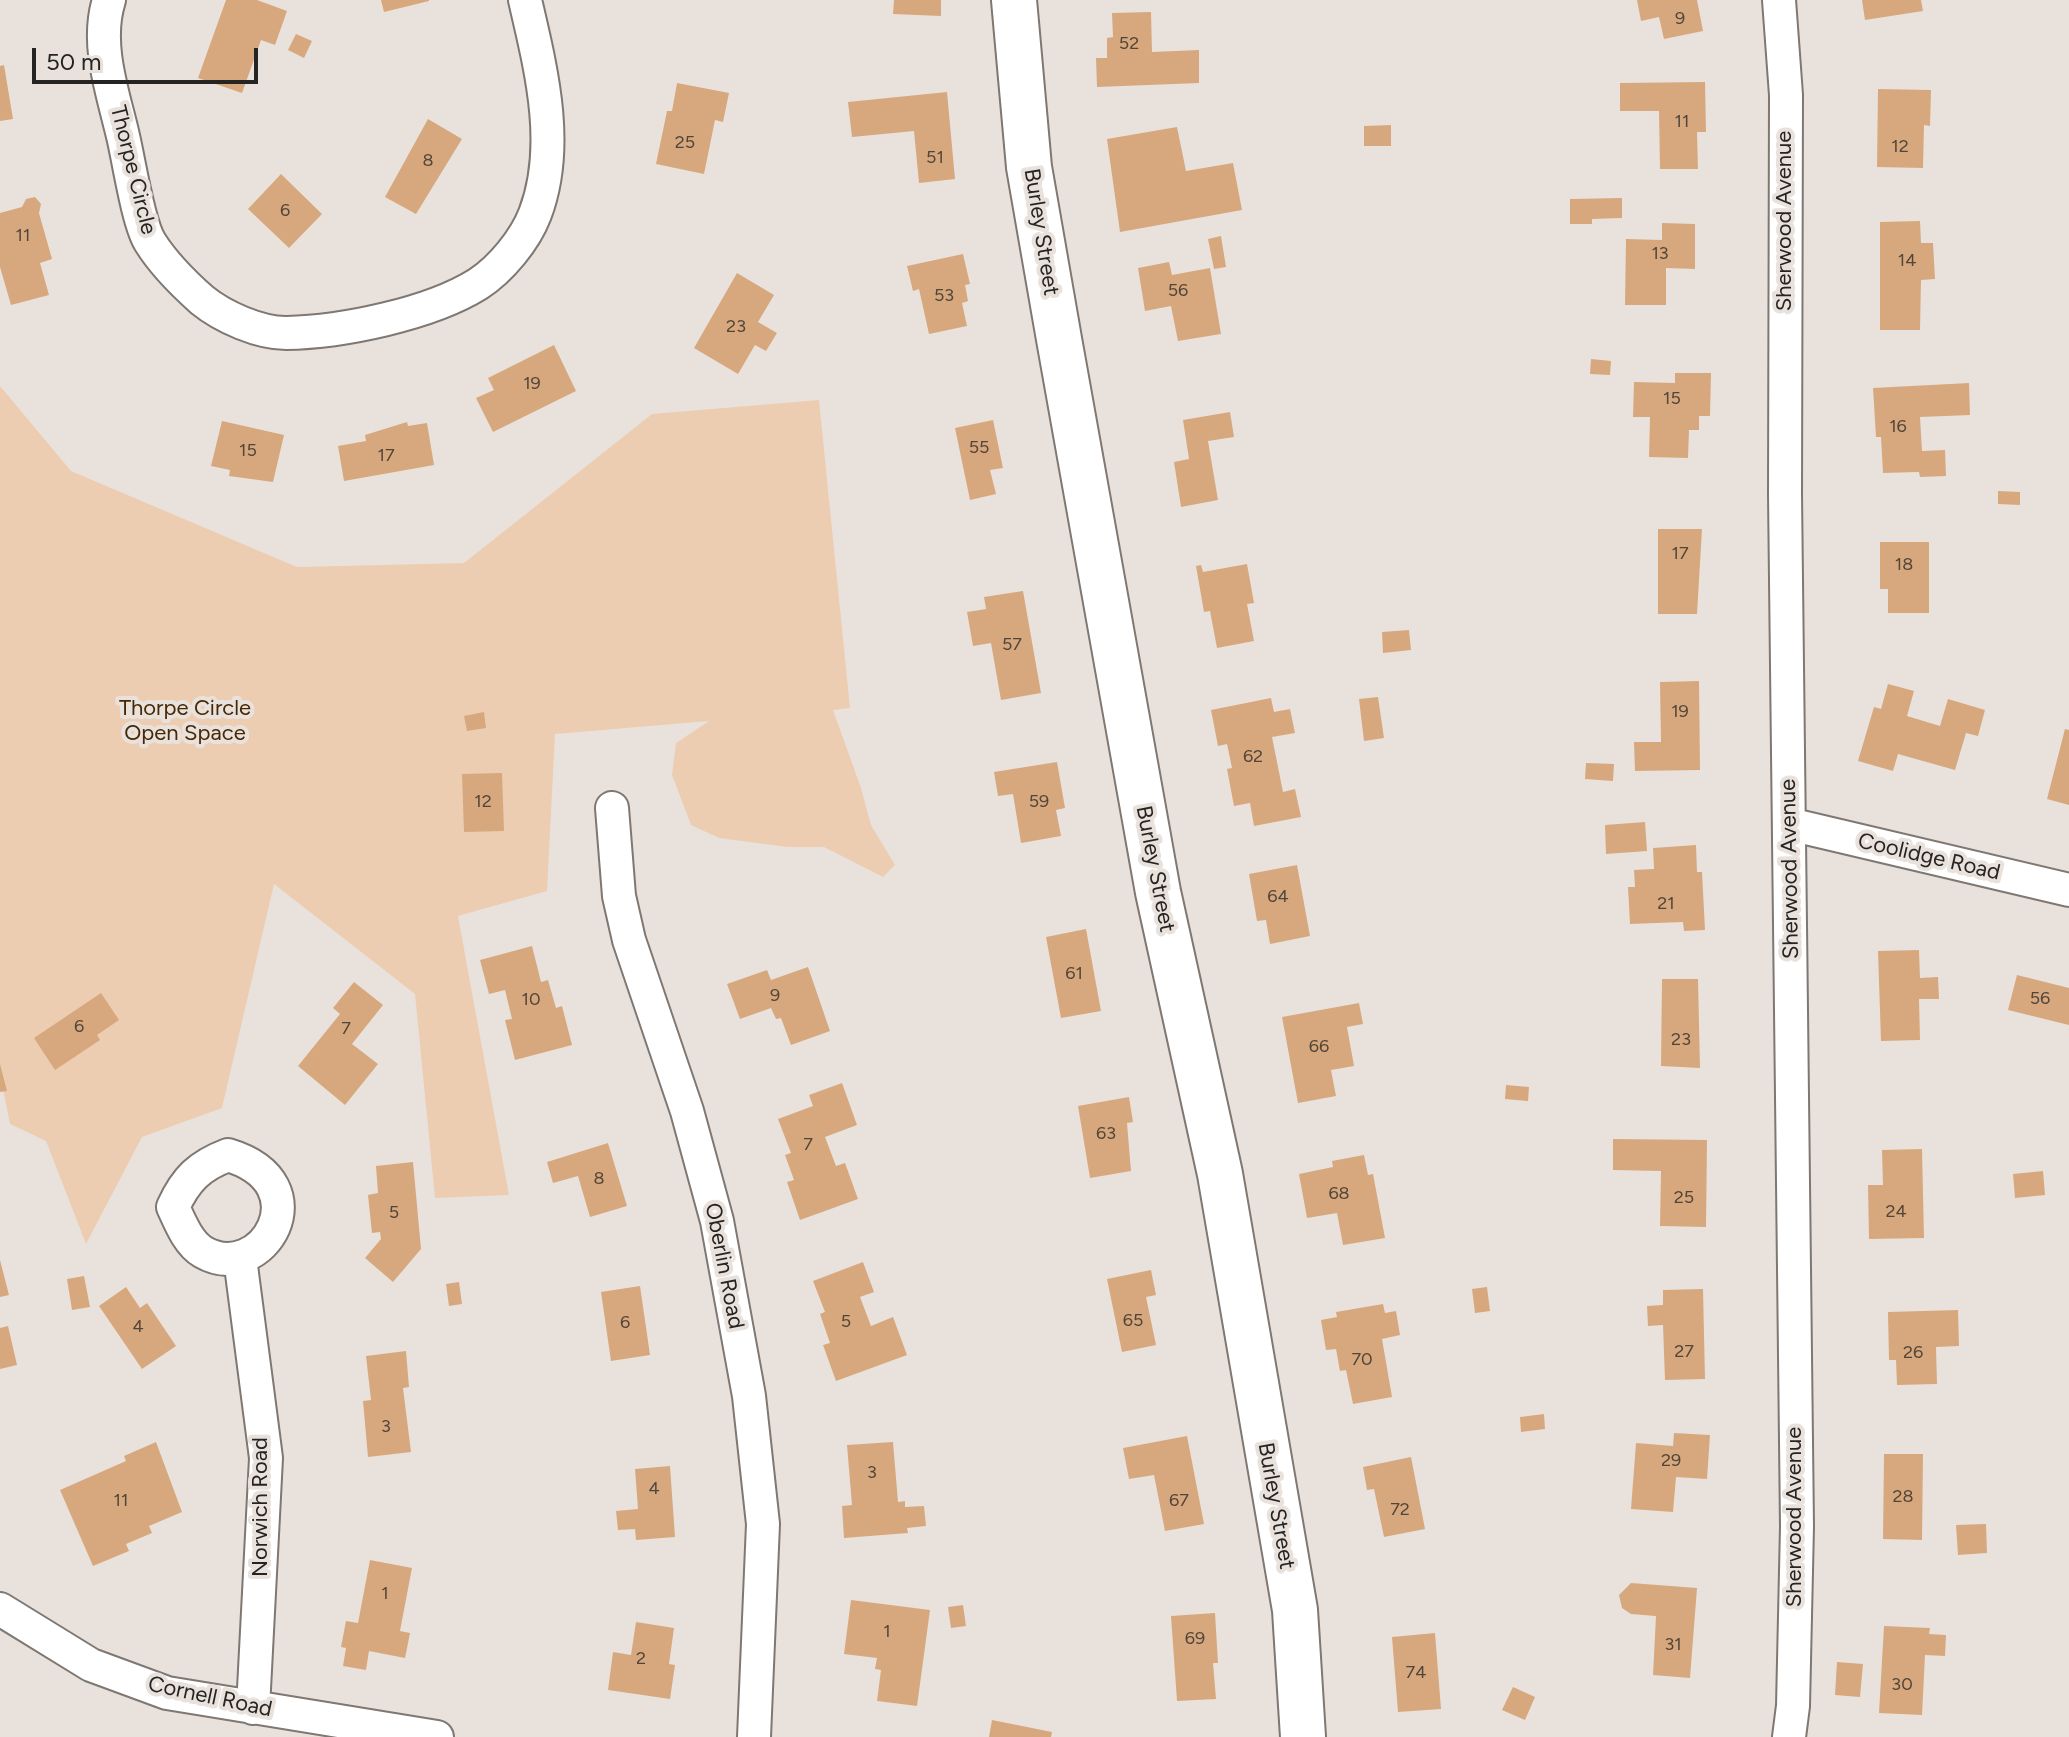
<!DOCTYPE html>
<style>
body{margin:0}
#map{position:relative;width:2069px;height:1737px;overflow:hidden;background:#e9e2dc;font-family:Figtree,sans-serif}
canvas{display:block}
.scale{position:absolute;left:32px;top:48px;width:226px;height:36px;box-sizing:border-box;border:4px solid #262422;border-top:0;padding-left:10px;font-size:24px;line-height:28px;white-space:nowrap;color:#262422;-webkit-text-stroke:6px #e9e2dc;paint-order:stroke}
</style>
<div id="map">
<canvas width="2069" height="1737"></canvas>
<div class="scale">50 m</div>
</div>
<script>
const c = document.querySelector('canvas').getContext('2d');
c.lineJoin = 'round';
function fill(path, color) {
  c.fillStyle = color;
  c.fill(path, 'evenodd');
}
function trace(path, color, width, dash) {
  c.strokeStyle = color;
  c.lineWidth = width;
  c.lineCap = dash ? 'butt' : 'round';
  c.setLineDash(dash || []);
  c.stroke(path);
}
function label(font, color, halo, rows, align = 'center') {
  c.font = font + ' Figtree,sans-serif';
  c.lineWidth = 8;
  c.setLineDash([]);
  c.textBaseline = 'middle';
  c.strokeStyle = halo;
  c.fillStyle = color;
  for (const [text, x, y, turn = 0] of rows) {
    c.save();
    c.translate(x, y);
    c.rotate((+turn || 0) * Math.PI / 180);
    c.textAlign = isNaN(turn) ? turn : align;
    if (halo) c.strokeText(text, 0, 0);
    c.fillText(text, 0, 0);
    c.restore();
  }
}
fill(new Path2D(`
 M0,386L71,471L297,567L464,563L652,414L819,400L850,708L833,710L861,788L871,825L895,865L883,877L824,847H787L719,838L691,825L672,775L676,743L709,721L555,734L547,891L458,916L509,1195L435,1198L415,994L274,884L222,1108L142,1137L86,1244L46,1141L10,1124L0,1074Z`), '#edcdb1');
fill(new Path2D(`
 M226,0H257L287,11L275,45L261,40L242,93L198,78Z
 M381,0H429V1L384,12Z
 M894,0H941V16L893,14Z
 M1637,0H1697L1703,31L1664,39L1659,17L1641,21Z
 M1862,0H1921L1923,11L1865,20Z
 M1151,12L1152,52L1199,50V83L1097,87L1096,58H1107V38L1113,37L1112,13Z
 M296,34L312,41L304,58L288,50Z
 M4,65L13,119L0,121V66Z
 M1705,82L1706,132H1697L1698,169H1660L1659,111H1620V83Z
 M677,83L729,93L723,122L715,120L704,174L656,164L667,111H672Z
 M1878,89L1931,90L1930,126L1924,125L1923,168L1877,167Z
 M947,92L955,179L919,183L914,131L852,137L848,102Z
 M428,119L462,139L416,214L385,197Z
 M1391,125V146H1364V126Z
 M1177,127L1186,171L1233,163L1242,210L1120,232L1107,139Z
 M281,174L322,214L289,248L248,209Z
 M35,197L41,204L39,213L52,259L40,263L49,295L11,305L0,267V213L22,207L26,199Z
 M1622,198V218L1592,219V224H1570V199Z
 M1920,221L1921,243H1933L1935,279L1921,280L1920,330H1880V222Z
 M1662,223L1695,224V269L1666,268V305H1625L1626,239L1662,240Z
 M1221,236L1226,267L1214,269L1208,239Z
 M963,254L970,284L965,285L968,301L962,303L967,326L929,334L919,289L913,291L907,266Z
 M1169,262L1172,275L1210,268L1221,334L1178,341L1171,306L1145,311L1138,268Z
 M737,273L774,295L758,322L777,333L766,351L755,345L738,374L694,348Z
 M554,345L576,391L493,432L476,398L494,390L488,378Z
 M1591,359L1611,361L1610,375L1590,374Z
 M1675,373H1711L1710,416H1699V430H1689L1688,458L1649,457L1650,417H1633L1634,382L1675,383Z
 M1969,383L1970,415L1920,417L1922,451L1945,450L1946,476L1920,477L1919,472L1883,473L1881,437H1876L1873,388Z
 M1230,412L1234,437L1208,441L1218,500L1181,507L1174,462L1189,459L1183,420Z
 M993,420L1003,468L990,470L996,494L970,500L955,428Z
 M222,421L284,435L273,482L229,476L230,470L211,466Z
 M407,422L408,426L427,423L434,465L344,481L338,446L366,441L365,435Z
 M1998,491L2020,492V505L1998,504Z
 M1658,529H1702L1697,614H1658Z
 M1880,542H1929V613H1888V589H1880Z
 M1247,564L1254,603L1247,604L1254,641L1217,648L1210,611L1204,612L1196,566L1201,565L1203,572Z
 M1023,591L1041,693L1001,700L991,643L973,646L967,612L986,609L984,597Z
 M1409,630L1411,650L1383,653L1382,632Z
 M1699,681L1700,770L1635,771L1634,742H1661L1660,682Z
 M1888,684L1914,691L1907,716L1940,726L1948,699L1985,710L1978,736L1966,733L1955,770L1898,754L1893,771L1858,761L1874,707L1881,709Z
 M1378,697L1384,738L1364,741L1359,699Z
 M1271,698L1274,712L1290,709L1295,733L1272,737L1283,792L1295,789L1301,817L1254,826L1250,803L1234,806L1227,769L1232,768L1227,744L1218,746L1211,710Z
 M484,712L486,728L467,731L464,716Z
 M2065,729L2069,730V805L2047,799Z
 M1057,762L1065,808L1056,810L1061,836L1021,843L1013,794L998,796L994,772Z
 M1586,763L1614,764L1613,781L1585,779Z
 M502,773L504,831L464,832L462,774Z
 M1645,822L1647,851L1606,854L1605,825Z
 M1696,845L1697,872H1702L1705,930L1684,931L1683,922L1630,924L1628,887H1635L1634,870L1654,869L1653,848Z
 M1297,865L1310,936L1270,944L1266,920L1257,921L1249,874Z
 M1086,929L1101,1011L1061,1018L1046,937Z
 M532,946L541,982L548,980L556,1008L562,1006L572,1045L515,1060L505,1020L512,1019L505,990L489,994L480,960Z
 M1919,950L1920,978L1938,977L1939,999H1919L1920,1040L1881,1041L1878,951Z
 M808,967L830,1031L791,1045L781,1018L776,1019L771,1008L740,1019L727,984L767,970L771,980Z
 M2017,975L2069,988V1025L2008,1010Z
 M1662,979H1698L1700,1068L1661,1066Z
 M354,982L383,1005L352,1044L378,1064L345,1105L298,1066L340,1014L333,1008Z
 M101,993L119,1020L97,1035L100,1040L55,1070L34,1038Z
 M1359,1003L1363,1024L1347,1027L1354,1066L1331,1070L1336,1096L1298,1103L1282,1017Z
 M0,1064L7,1091L0,1092Z
 M842,1083L857,1125L825,1137L836,1166L845,1163L858,1199L800,1220L787,1182L794,1180L785,1155L791,1153L778,1119L813,1106L809,1095Z
 M1506,1085L1529,1087L1528,1101L1505,1099Z
 M1129,1097L1133,1122L1127,1123L1131,1171L1090,1178L1078,1106Z
 M1613,1139L1707,1140L1706,1227L1660,1226L1661,1171L1613,1170Z
 M608,1143L627,1206L590,1217L578,1176L553,1183L547,1162Z
 M1922,1149L1924,1238L1869,1239L1868,1185H1883L1882,1150Z
 M1364,1155L1368,1175L1373,1174L1385,1238L1343,1245L1337,1213L1307,1218L1299,1174L1333,1167L1332,1161Z
 M413,1162L421,1249L393,1282L365,1258L381,1239L380,1232L372,1233L368,1195L378,1193L376,1166Z
 M2043,1171L2045,1195L2015,1198L2013,1174Z
 M0,1260L9,1295L0,1297Z
 M863,1262L874,1292L860,1297L871,1326L893,1317L907,1355L836,1381L823,1345L830,1343L820,1314L825,1312L813,1281Z
 M1151,1270L1156,1295L1146,1297L1156,1345L1122,1352L1107,1279Z
 M84,1276L90,1307L72,1310L67,1279Z
 M459,1282L462,1304L449,1306L446,1284Z
 M640,1286L650,1355L611,1361L601,1292Z
 M126,1287L140,1308L147,1303L176,1346L142,1369L99,1306Z
 M1487,1287L1490,1311L1475,1313L1472,1289Z
 M1703,1289L1705,1379L1665,1380L1663,1325L1648,1326L1647,1306L1663,1305V1290Z
 M1383,1304L1385,1313L1396,1311L1400,1335L1382,1339L1392,1397L1353,1404L1346,1370L1340,1371L1336,1349L1326,1350L1321,1320L1337,1317L1336,1312Z
 M1958,1310L1959,1346L1936,1347L1937,1384L1897,1385L1896,1360H1889L1888,1312Z
 M8,1326L17,1365L0,1369V1328Z
 M406,1351L409,1387L403,1388L411,1452L368,1457L363,1401L371,1400L366,1356Z
 M1544,1414L1545,1429L1521,1432L1520,1417Z
 M1674,1433L1710,1435L1707,1479L1676,1477L1673,1512L1631,1509L1636,1443L1673,1446Z
 M1187,1436L1204,1524L1165,1531L1154,1475L1129,1479L1123,1448Z
 M156,1442L182,1512L149,1526L152,1533L126,1544L129,1551L93,1566L60,1490L126,1461L124,1456Z
 M893,1442L898,1502L905,1501V1507L924,1506L926,1526L907,1528L908,1533L844,1538L842,1506L852,1505L847,1445Z
 M1884,1454H1923L1922,1540L1883,1539Z
 M1411,1457L1425,1529L1384,1537L1374,1489L1367,1490L1363,1467Z
 M670,1466L675,1537L636,1540L635,1529L618,1530L616,1511L638,1509L635,1469Z
 M1986,1524L1987,1553L1958,1555L1956,1525Z
 M370,1560L412,1568L400,1631L410,1633L405,1658L369,1651L366,1670L343,1666L346,1648L341,1647L346,1621L358,1623Z
 M1631,1583L1697,1588L1690,1678L1653,1675L1656,1616L1631,1614L1622,1608L1619,1595Z
 M851,1600L930,1610L917,1706L877,1701L881,1670L875,1669L877,1658L844,1654Z
 M963,1605L966,1626L951,1628L948,1607Z
 M1215,1613L1218,1663H1213L1216,1699L1177,1701L1171,1616Z
 M636,1622L674,1628L669,1664L675,1665L670,1699L608,1690L613,1652L631,1655Z
 M1884,1626L1930,1628L1929,1634L1946,1635L1945,1656L1925,1655L1922,1715L1879,1713Z
 M1435,1633L1441,1709L1398,1712L1392,1637Z
 M1837,1662L1863,1664L1860,1697L1835,1695Z
 M1513,1687L1535,1697L1525,1720L1502,1710Z
 M992,1720L1052,1732L1051,1737H989Z`), '#d7a87d');
const street = new Path2D(`
 M109,0C95,44 113,93 123,136C129,161 138,223 150,242C163,263 184,284 202,300C223,317 259,333 286,333C342,332 430,314 478,284C501,269 525,240 535,214C561,146 541,69 525,0
 M1779,0L1786,95L1785,494L1797,1526L1793,1706L1789,1737
 M612,808L619,896L629,940L687,1111L717,1221L749,1396L763,1524L754,1737
 M1789,824L2069,890
 M228,1155C324,1184 262,1286 203,1252C188,1243 180,1222 173,1207C186,1179 199,1166 228,1155Z
 M240,1258L266,1458L253,1708
 M0,1609L91,1665L167,1693L437,1737`);
const secondary = new Path2D(`
 M1014,0L1029,167L1059,339L1158,892L1220,1174L1295,1610L1303,1737`);
trace(street, '#7e7772', 36);
trace(secondary, '#7e7772', 48);
trace(street, '#fff', 32);
trace(secondary, '#fff', 44);
label('18px', '#524539', null, [
 ["9",1680,19],
 ["52",1129,44],
 ["11",1682,122],
 ["25",685,143],
 ["12",1900,147],
 ["51",935,158],
 ["8",428,161],
 ["6",285,211],
 ["11",23,236],
 ["13",1660,254],
 ["14",1907,261],
 ["56",1178,291],
 ["53",944,296],
 ["23",736,327],
 ["19",532,384],
 ["15",1672,399],
 ["16",1898,427],
 ["55",979,448],
 ["15",248,451],
 ["17",386,456],
 ["17",1680,554],
 ["18",1904,565],
 ["57",1012,645],
 ["19",1680,712],
 ["62",1253,757],
 ["12",483,802],
 ["59",1039,802],
 ["64",1278,897],
 ["21",1666,904],
 ["61",1074,974],
 ["9",775,996],
 ["56",2040,999],
 ["10",531,1000],
 ["6",79,1027],
 ["7",346,1029],
 ["23",1681,1040],
 ["66",1319,1047],
 ["63",1106,1134],
 ["7",808,1145],
 ["8",599,1179],
 ["68",1339,1194],
 ["25",1684,1198],
 ["24",1896,1212],
 ["5",394,1213],
 ["65",1133,1321],
 ["5",846,1322],
 ["6",625,1323],
 ["4",138,1327],
 ["27",1684,1352],
 ["26",1913,1353],
 ["70",1362,1360],
 ["3",386,1427],
 ["29",1671,1461],
 ["3",872,1473],
 ["4",654,1489],
 ["28",1903,1497],
 ["11",121,1501],
 ["67",1179,1501],
 ["72",1400,1510],
 ["1",385,1594],
 ["1",887,1632],
 ["69",1195,1639],
 ["31",1673,1645],
 ["2",641,1659],
 ["74",1416,1673],
 ["30",1902,1685]
]);
label('22px', '#262422', '#e9e2dc', [
 ["Thorpe Circle",133,170,76],
 ["Sherwood Avenue",1785,221,-90],
 ["Burley Street",1041,232,81],
 ["Coolidge Road",1929,857,13],
 ["Burley Street",1155,869,79],
 ["Sherwood Avenue",1790,869,-91],
 ["Oberlin Road",724,1266,79],
 ["Burley Street",1276,1506,80],
 ["Norwich Road",261,1507,-90],
 ["Sherwood Avenue",1795,1517,-90],
 ["Cornell Road",210,1697,12]
]);
label('22px', '#472704', '#e9e2dc', [
 ["Thorpe Circle",185,709],
 ["Open Space",185,734]
]);
</script>
